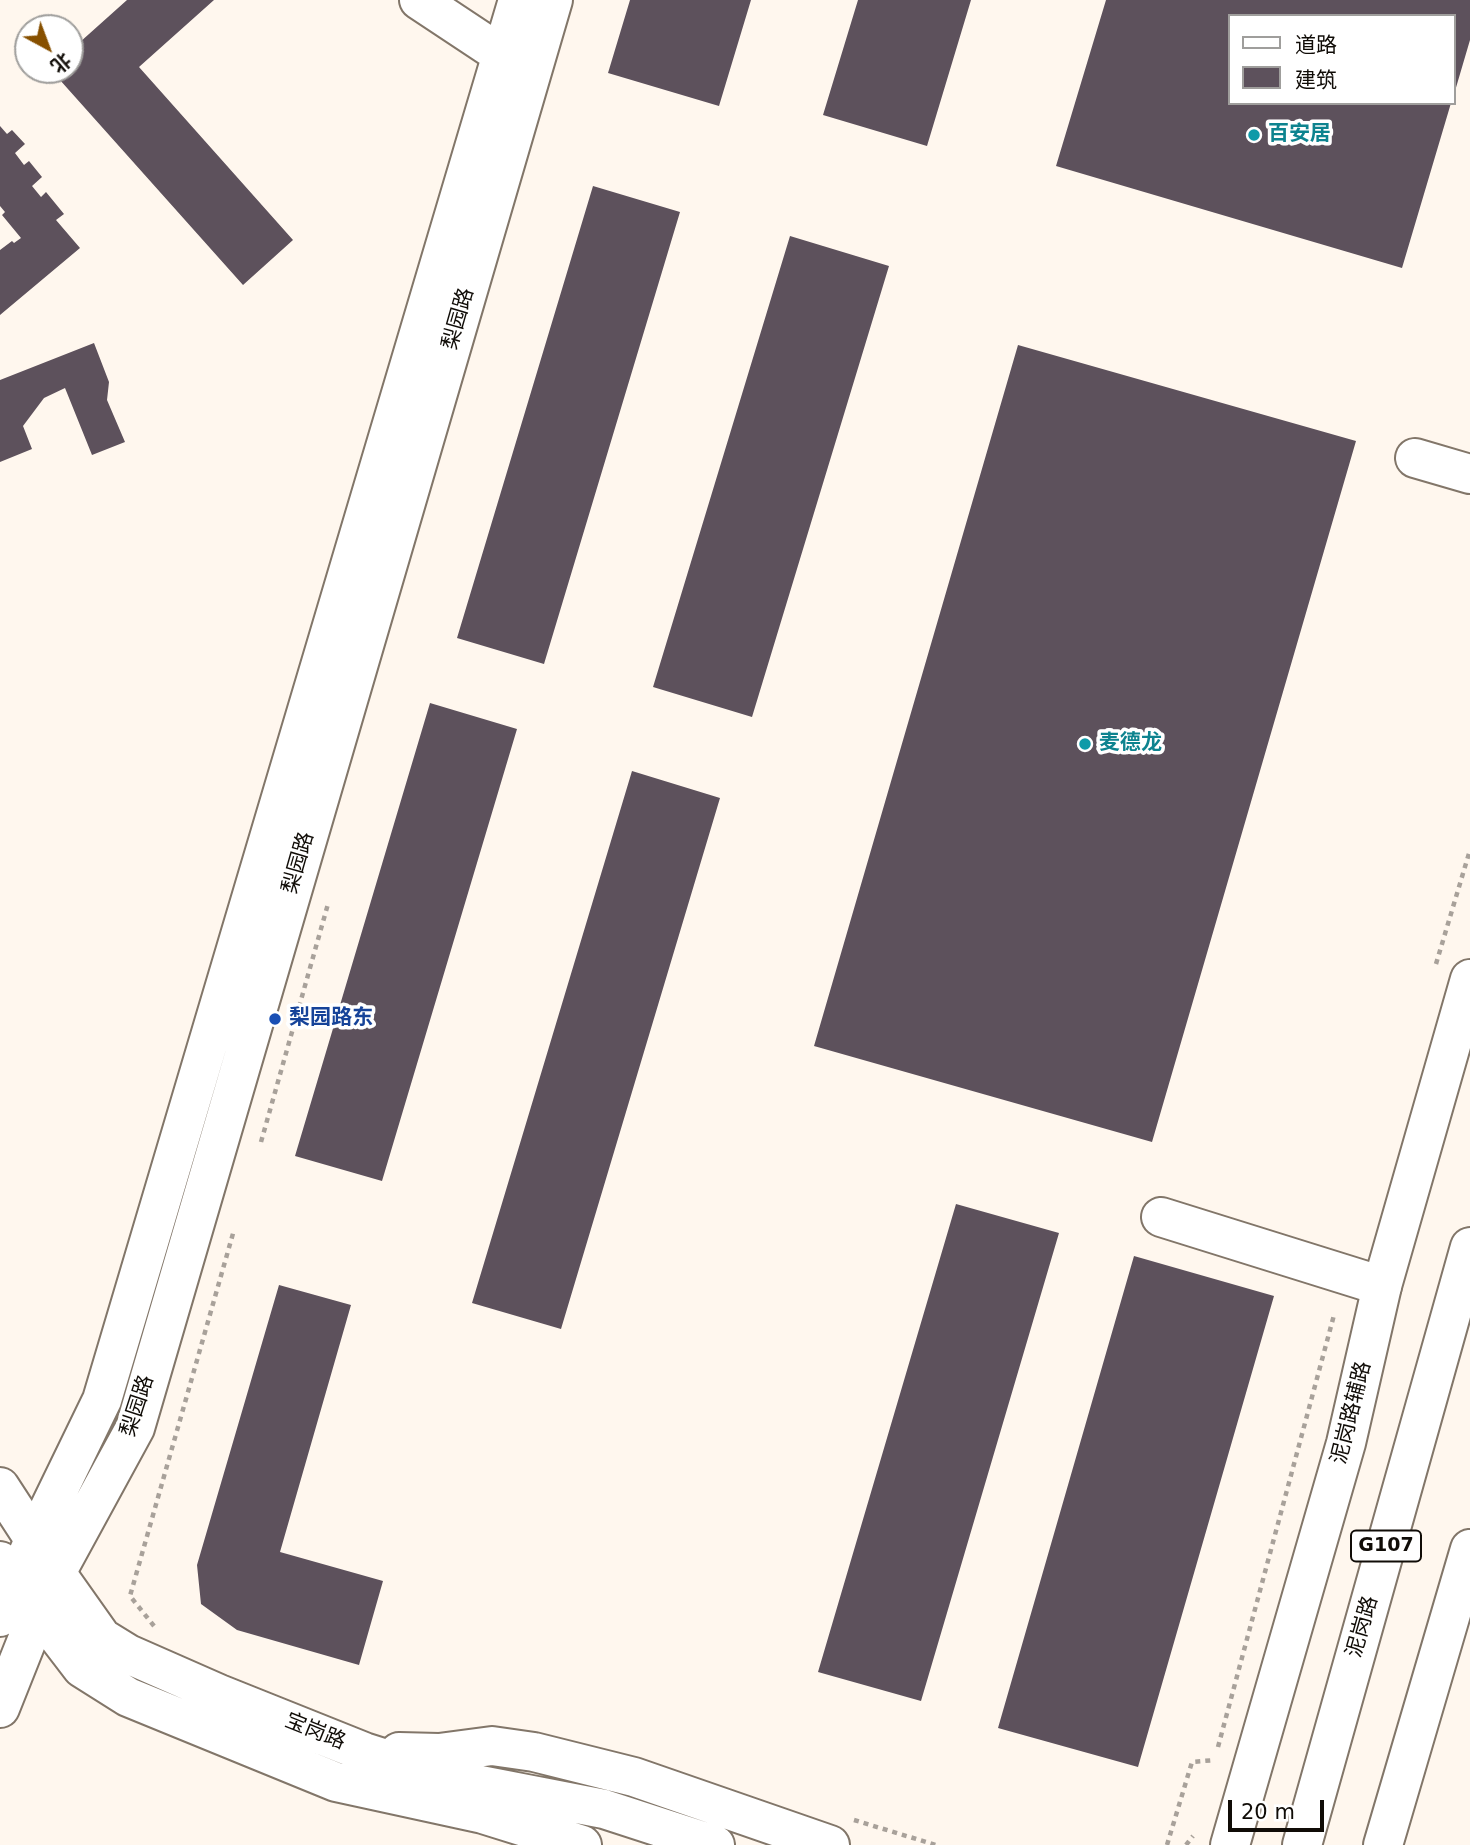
<!DOCTYPE html>
<meta charset="utf-8">
<style>
body{margin:0}
#map{position:relative;width:1470px;height:1845px;overflow:hidden;background:#fff7ee;font-family:"DejaVu Sans","Noto Sans SC",sans-serif}
canvas{display:block}
.legend{position:absolute;left:1228px;top:14px;width:228px;height:91px;box-sizing:border-box;background:#fff;border:2px solid #9f9e9c;margin:0;padding:9px 12px;list-style:none;font-size:21px;color:#100c07}
.legend li{display:flex;align-items:center;gap:14px;height:35px}
.legend b{width:35px;border:2px solid #9f9e9c}
.north{position:absolute;left:14px;top:14px;width:70px;height:70px;box-sizing:border-box;background:#fff;border:2px solid #9f9e9c;border-radius:50%;rotate:139deg;font-size:19px;font-weight:700;line-height:28px;text-align:center;color:#100c07}
.north::after{content:'';display:block;margin:auto;width:24px;height:32px;background:#875000;clip-path:polygon(50% 0,100% 100%,50% 72%,0 100%)}
.scale{position:absolute;left:1228px;top:1800px;width:96px;height:32px;box-sizing:border-box;border:4px solid #100c07;border-top:0;padding-left:9px;font-size:21px;line-height:24px;white-space:nowrap;color:#100c07;-webkit-text-stroke:5px #fff;paint-order:stroke}
</style>
<div id="map">
<canvas width="1470" height="1845"></canvas>
<ul class="legend">
<li><b style="height:9px;background:#fff"></b>道路</li>
<li><b style="height:19px;background:#5d515c"></b>建筑</li>
</ul>
<div class="north">北</div>
<div class="scale">20 m</div>
</div>
<script>
const c = document.querySelector('canvas').getContext('2d');
c.lineJoin = 'round';
function fill(path, color) {
  c.fillStyle = color;
  c.fill(path, 'evenodd');
}
function trace(path, color, width, dash) {
  c.strokeStyle = color;
  c.lineWidth = width;
  c.lineCap = dash ? 'butt' : 'round';
  c.setLineDash(dash || []);
  c.stroke(path);
}
function label(font, color, halo, rows, align = 'center') {
  c.font = font + ' "DejaVu Sans","Noto Sans SC",sans-serif';
  c.lineWidth = 7;
  c.setLineDash([]);
  c.textBaseline = 'middle';
  c.strokeStyle = halo;
  c.fillStyle = color;
  for (const [text, x, y, turn = 0] of rows) {
    c.save();
    c.translate(x, y);
    c.rotate((+turn || 0) * Math.PI / 180);
    c.textAlign = isNaN(turn) ? turn : align;
    if (halo) c.strokeText(text, 0, 0);
    c.fillText(text, 0, 0);
    c.restore();
  }
}
fill(new Path2D(`
 M127,0H214L139,67L293,240L243,285L51,70H70V51Z
 M630,0H751L719,106L608,73Z
 M858,0H971L927,146L823,115Z
 M1106,0H1470V40L1455,91L1454,16H1230V103H1451L1402,268L1056,166Z
 M0,126L7,134L12,130L25,144L15,153L24,165L29,161L42,177L32,186L41,197L46,192L64,214L56,220L80,248L0,315V250L12,241L14,243L21,238L2,215L5,212L0,206Z
 M593,186L680,212L544,664L457,638Z
 M790,236L889,266L752,717L653,687Z
 M94,343L109,382L107,400L125,442L92,455L65,388L44,398L23,426L32,449L0,462V380Z
 M1018,345L1356,441L1152,1142L814,1046Z
 M430,703L517,729L382,1181L295,1156Z
 M632,771L720,798L561,1329L472,1303Z
 M956,1204L1059,1233L921,1701L818,1672Z
 M1134,1256L1274,1296L1138,1767L998,1728Z
 M279,1285L351,1305L280,1552L383,1581L359,1665L237,1630L201,1604L197,1565Z`), '#5d515c');
const minor = new Path2D(`
 M419,0L502,55L525,61
 M1415,458L1470,474
 M1161,1217L1382,1286
 M0,1617L35,1538L102,1400L518,0
 M0,1708L39,1610L56,1573L135,1428L553,0`);
const major = new Path2D(`
 M0,1487L56,1573L102,1638L128,1654L219,1694L364,1752L449,1779L604,1809L715,1845
 M0,1561L82,1668L128,1697L336,1782L483,1814L582,1845
 M399,1752L439,1753L492,1746L534,1752L634,1777L830,1845
 M1230,1845L1346,1443L1382,1286L1470,979`);
const highway = new Path2D(`
 M1302,1845L1470,1247
 M1383,1845L1470,1549`);
trace(minor, '#827669', 42);
trace(major, '#827669', 42);
trace(highway, '#827669', 42);
trace(new Path2D(`
 M1436,964L1470,850
 M261,1142L328,904
 M154,1626L130,1596L234,1230
 M1218,1747L1334,1315
 M854,1820L936,1845
 M1167,1845L1192,1762L1215,1760
 M1186,1845L1193,1836`), '#a8a19a', 4.5, [5, 5]);
trace(minor, '#fff', 38);
trace(major, '#fff', 38);
trace(highway, '#fff', 38);
for (const [x, y, r, color] of [
 [1254,135,7,"#0f9aa8"],
 [1085,744,7,"#0f9aa8"],
 [275,1019,7,"#1a4fb4"]
]) {
  const dot = new Path2D();
  dot.arc(x, y, r, 0, 2 * Math.PI);
  c.fillStyle = color;
  c.fill(dot);
  trace(dot, '#fff', 2.5);
}
for (const [x, y, w] of [
 [1386,1546,70]
]) {
  const box = new Path2D();
  box.roundRect(x - w / 2, y - 15.5, w, 31, 5);
  c.fillStyle = '#fff';
  c.fill(box);
  trace(box, '#100c07', 2);
}
label('bold 19px', '#100c07', null, [
 ["G107",1386,1546]
]);
label('bold 21px', '#0d838f', '#fff', [
 ["百安居",1268,135],
 ["麦德龙",1099,744]
], 'left');
label('21px', '#100c07', '#fff', [
 ["梨园路",459,319,-74],
 ["梨园路",299,863,-74],
 ["梨园路",138,1406,-72],
 ["泥岗路辅路",1352,1413,-76],
 ["泥岗路",1363,1627,-74],
 ["宝岗路",315,1732,22]
]);
label('bold 21px', '#164399', '#fff', [
 ["梨园路东",289,1019]
], 'left');
</script>
